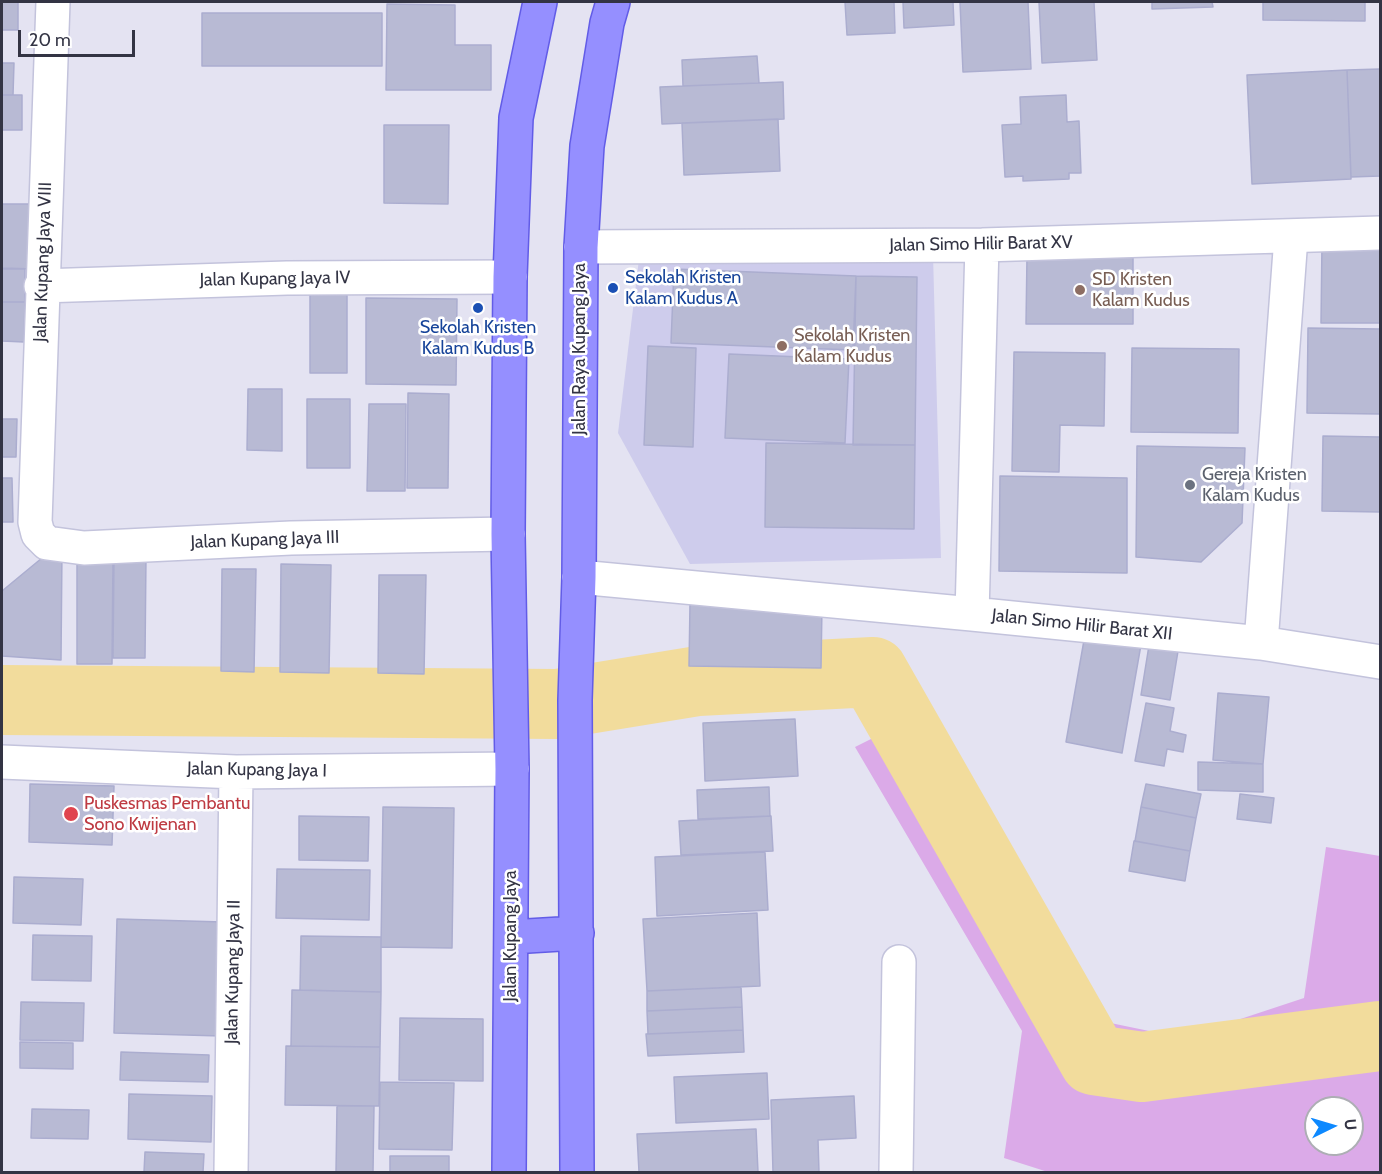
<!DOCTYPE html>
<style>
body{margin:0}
#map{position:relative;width:1382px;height:1174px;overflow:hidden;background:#e4e3f2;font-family:Cabin,sans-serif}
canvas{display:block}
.frame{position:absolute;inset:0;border:3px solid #333444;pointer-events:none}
.north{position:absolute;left:1304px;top:1096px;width:60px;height:60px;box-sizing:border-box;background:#fff;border:2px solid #adaeb4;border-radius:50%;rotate:85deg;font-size:16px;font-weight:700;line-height:24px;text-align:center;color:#333444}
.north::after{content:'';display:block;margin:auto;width:21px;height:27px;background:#0d89ff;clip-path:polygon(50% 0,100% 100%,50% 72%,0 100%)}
.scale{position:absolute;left:18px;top:30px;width:117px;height:27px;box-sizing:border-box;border:3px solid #333444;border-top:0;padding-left:8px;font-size:18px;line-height:21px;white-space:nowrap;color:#333444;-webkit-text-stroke:4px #fff;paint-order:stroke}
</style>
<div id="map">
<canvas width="1382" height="1174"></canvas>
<div class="frame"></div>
<div class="north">U</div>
<div class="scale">20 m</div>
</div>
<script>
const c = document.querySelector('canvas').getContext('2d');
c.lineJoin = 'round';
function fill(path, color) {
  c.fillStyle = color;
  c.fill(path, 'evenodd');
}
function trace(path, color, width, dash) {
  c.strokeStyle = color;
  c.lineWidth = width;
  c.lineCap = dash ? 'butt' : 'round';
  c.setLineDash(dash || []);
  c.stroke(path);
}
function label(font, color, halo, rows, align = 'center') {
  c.font = font + ' Cabin,sans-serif';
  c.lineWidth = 5;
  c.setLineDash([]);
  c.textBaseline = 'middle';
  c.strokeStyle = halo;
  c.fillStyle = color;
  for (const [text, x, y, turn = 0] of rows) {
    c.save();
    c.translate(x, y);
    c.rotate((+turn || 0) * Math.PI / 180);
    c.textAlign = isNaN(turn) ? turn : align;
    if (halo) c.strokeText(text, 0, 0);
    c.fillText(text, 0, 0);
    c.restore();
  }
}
fill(new Path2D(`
 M933,254L941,558L690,564L618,433L639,259Z`), '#ceccec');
fill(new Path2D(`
 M933,708L1096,1020L1183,1038L1304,998L1326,847L1380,856V1172H1048L1004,1158L1022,1031L855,747ZM1316,1108H1352V1144H1316Z`), '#dbaae8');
trace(new Path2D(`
 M2,700L557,704L698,681L873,672L1094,1060L1142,1067L1380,1036`), '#f2dc9c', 70);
const building = new Path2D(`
 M2,2H18V30H2Z
 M845,2H894L895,33L847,35Z
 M903,2H953L954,25L904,28Z
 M960,2H1028L1031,69L963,72Z
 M1039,2H1094L1097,60L1042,63Z
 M1152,2H1212L1213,7L1152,9Z
 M1263,2H1365V21L1263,20Z
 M387,4L455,5V45H491V90H386Z
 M202,13H382V66H202Z
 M757,56L759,83L683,86L682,60Z
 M2,63H14L13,95H2Z
 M1380,69V176L1351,177L1347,70Z
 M1347,70L1351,179L1252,184L1247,75Z
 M783,82L784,119L662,124L660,87Z
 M2,95H22V130H2Z
 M1066,95L1067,122L1079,121L1081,173H1069V179L1023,181V176L1005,177L1002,125L1021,124L1020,97Z
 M778,119L780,171L684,175L682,123Z
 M384,125H449L448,204L384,203Z
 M2,204H35L34,269L2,268Z
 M1322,242H1380V323H1321Z
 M1027,256H1133V324H1026Z
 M2,269H25V302H2Z
 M674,269L856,276L853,350L671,343Z
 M856,276L917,277L915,445H853Z
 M310,292H347V373H310Z
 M366,298L457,299L456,385L366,384Z
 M2,302H25L24,342L2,341Z
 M1308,328L1380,329V414L1307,413Z
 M648,346L696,348L693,447L644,445Z
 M1132,348L1239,349L1238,433L1131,432Z
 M1014,352L1105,353L1104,426L1060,425L1059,472L1012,471Z
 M729,354L849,359L845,443L725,438Z
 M248,389H282V451L247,450Z
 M408,393L449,394L448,488H407Z
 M307,399H350V468H307Z
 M369,404H406L405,491H367Z
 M2,419H17L16,457H2Z
 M1323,436L1380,437V512L1322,511Z
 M766,443L915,445L914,529L765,527Z
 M1137,446L1245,448L1242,523L1201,562L1136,557Z
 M1000,476L1127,478V573L999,571Z
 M2,478H12L13,522H2Z
 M62,549L61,660L2,656V591L48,553Z
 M114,556H146L145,658H113Z
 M77,558H113L112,664H77Z
 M281,564L331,565L329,673L280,672Z
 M222,569H256L254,672L221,671Z
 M379,575H426L424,674L378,673Z
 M690,604L822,606L821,668L689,666Z
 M1086,629L1142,639L1122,753L1066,742Z
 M1151,633L1180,639L1170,700L1141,695Z
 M1218,693L1269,697L1263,764L1213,760Z
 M1146,703L1174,708L1170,731L1186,735L1183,752L1167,749L1164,766L1135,761Z
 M795,719L798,776L705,781L703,723Z
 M1198,762L1263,764V792L1198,790Z
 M30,784L114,786L112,845L29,842Z
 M1146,784L1201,794L1196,818L1141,807Z
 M769,787L770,816L698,819L697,790Z
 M1240,794L1274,798L1271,823L1237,819Z
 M383,807L454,808L452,948L381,947Z
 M1141,807L1196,818L1190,851L1135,841Z
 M299,816L369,817L368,861L299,860Z
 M771,816L773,851L681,855L679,821Z
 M1134,841L1190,851L1185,881L1129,871Z
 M765,852L768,910L657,916L655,857Z
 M277,869L370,870L369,920L276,918Z
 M14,877L83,879L81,925L13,923Z
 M757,913L760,986L647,991L643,919Z
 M117,919L223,922L221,1036L114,1033Z
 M33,935L92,936L91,981L32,980Z
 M301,936L381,937V992L300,990Z
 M741,987L742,1007L647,1011V991Z
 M292,990L381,992L380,1047L291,1046Z
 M21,1002L84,1003L83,1041L20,1040Z
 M742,1007L743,1030L648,1034L647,1011Z
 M400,1018L483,1019V1081L399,1080Z
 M743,1030L744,1052L648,1056L646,1034Z
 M20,1042L73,1043V1069L20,1068Z
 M286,1046L380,1047L379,1106L285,1105Z
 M121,1052L209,1055L208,1082L120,1080Z
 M767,1073L769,1119L676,1123L674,1077Z
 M380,1082L454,1083L452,1150L379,1149Z
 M129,1094L212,1096L211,1142L128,1139Z
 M854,1096L856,1138L818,1140L819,1172H773L771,1100Z
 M337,1106H374L373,1172H336Z
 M32,1109L89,1110L88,1139L31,1138Z
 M756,1129L758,1172H639L637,1134Z
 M145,1152L204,1154L203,1172H144Z
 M390,1156H449V1172H390Z`);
fill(building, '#b8bad4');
trace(building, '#abadcf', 1.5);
const minor = new Path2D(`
 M53,2L35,522L38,534L47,543L84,548L291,538L508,534
 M982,245L972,614L1261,643L1380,662
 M581,247L982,245L1380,233
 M41,286L287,278L510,277
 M579,577L972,614
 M1261,643L1291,237
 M2,762L236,772L512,769
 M231,1172L236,772
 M896,1172L899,962`);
const major = new Path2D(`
 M511,937L577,933
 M509,1172L512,769L508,534L510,277L516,118L540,2
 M577,1172L575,700L579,577L581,247L587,146L607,23L613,2`);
trace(minor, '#c3c3dc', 36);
trace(major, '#625ce7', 36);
trace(minor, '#fff', 33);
trace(major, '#958fff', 33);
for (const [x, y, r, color] of [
 [613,288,6,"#1a4fb4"],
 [1080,290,6,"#8d6e63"],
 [478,308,6,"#1a4fb4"],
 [782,346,6,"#8d6e63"],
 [1190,485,6,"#6b7280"],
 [71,814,8,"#e0444e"]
]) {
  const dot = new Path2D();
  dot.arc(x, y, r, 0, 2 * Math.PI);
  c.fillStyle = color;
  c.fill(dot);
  trace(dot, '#fff', 2);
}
label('18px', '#333444', '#fff', [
 ["Jalan Simo Hilir Barat XV",981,244,-1],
 ["Jalan Kupang Jaya VIII",43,262,-88],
 ["Jalan Kupang Jaya IV",275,279,-1],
 ["Jalan Raya Kupang Jaya",580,349,-90],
 ["Jalan Kupang Jaya III",265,540,-2],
 ["Jalan Simo Hilir Barat XII",1082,625,6],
 ["Jalan Kupang Jaya I",257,770,1],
 ["Jalan Kupang Jaya",511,936,-90],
 ["Jalan Kupang Jaya II",233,972,-89]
]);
label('18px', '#164399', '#fff', [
 ["Sekolah Kristen",625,278],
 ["Kalam Kudus A",625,299],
 ["Sekolah Kristen",478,328,"center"],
 ["Kalam Kudus B",478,349,"center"]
], 'left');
label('18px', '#785e54', '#fff', [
 ["SD Kristen",1092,280],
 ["Kalam Kudus",1092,301],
 ["Sekolah Kristen",794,336],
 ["Kalam Kudus",794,357]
], 'left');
label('18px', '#5b616d', '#fff', [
 ["Gereja Kristen",1202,475],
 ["Kalam Kudus",1202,496]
], 'left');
label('18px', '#be3a42', '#fff', [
 ["Puskesmas Pembantu",84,804],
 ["Sono Kwijenan",84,825]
], 'left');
</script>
